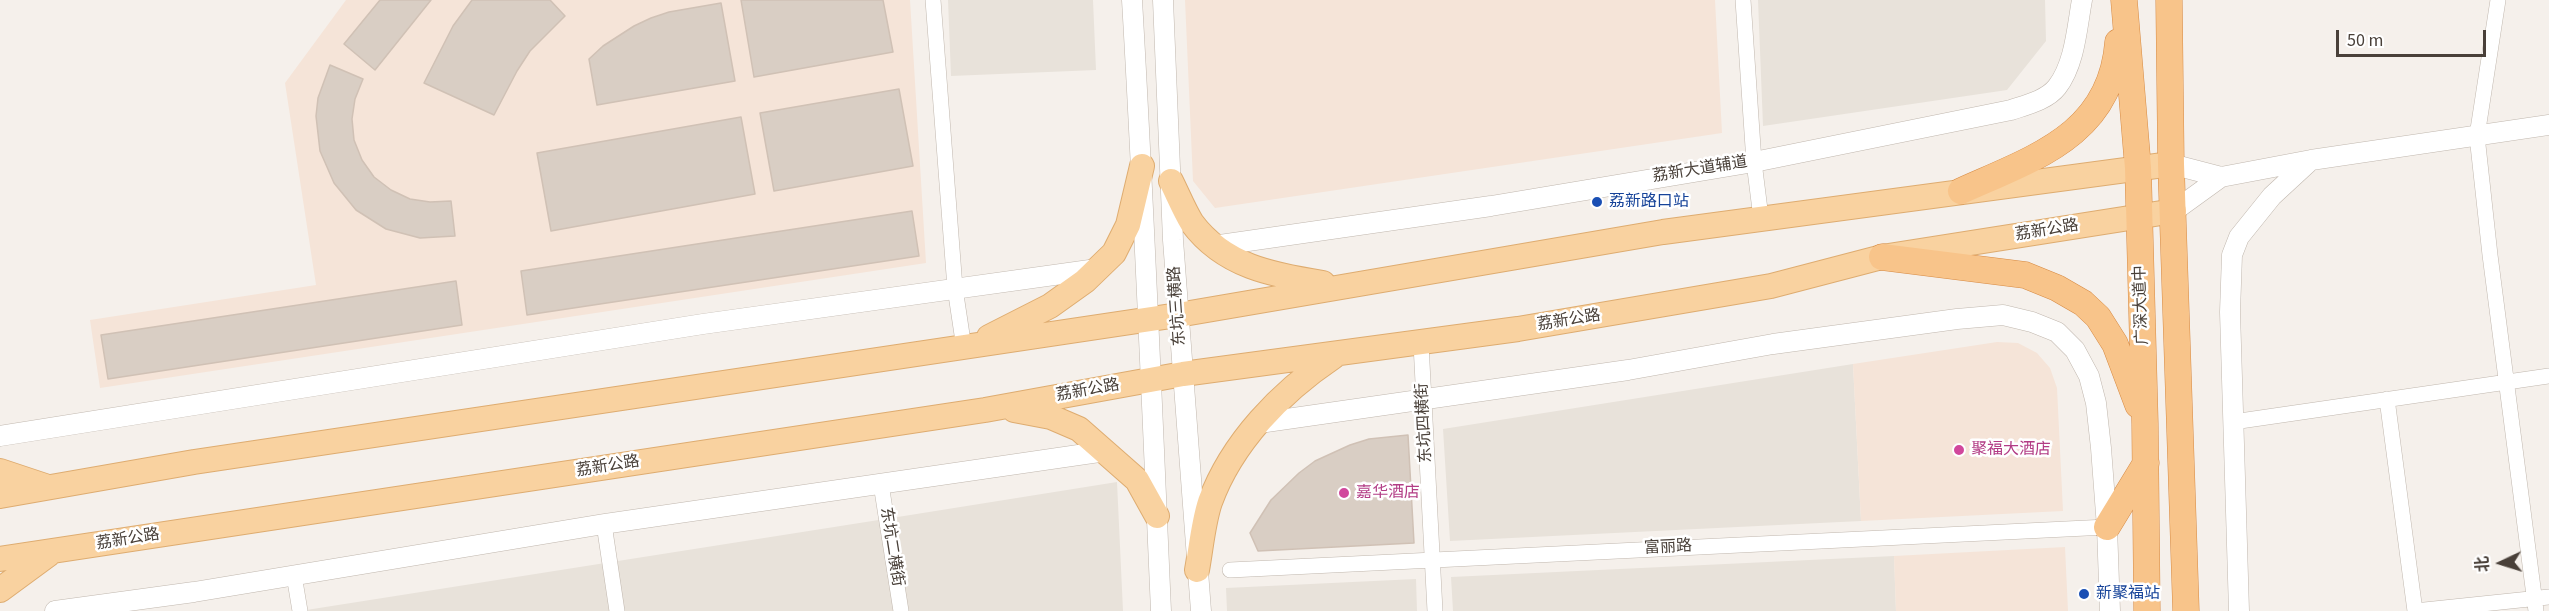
<!DOCTYPE html>
<meta charset="utf-8">
<style>
body{margin:0}
#map{position:relative;width:2549px;height:611px;overflow:hidden;background:#f5f0eb;font-family:"Source Sans 3","Noto Sans SC",sans-serif}
canvas{display:block}
.north{position:absolute;left:2471px;top:533px;width:60px;height:60px;-webkit-text-stroke:4px #fff;paint-order:stroke;rotate:266deg;font-size:16px;font-weight:700;line-height:24px;text-align:center;color:#494039}
.north::after{content:'';display:block;margin:auto;width:21px;height:27px;background:#494039;clip-path:polygon(50% 0,100% 100%,50% 72%,0 100%)}
.scale{position:absolute;left:2336px;top:30px;width:150px;height:27px;box-sizing:border-box;border:3px solid #494039;border-top:0;padding-left:8px;font-size:18px;line-height:21px;white-space:nowrap;color:#494039;-webkit-text-stroke:4px #fff;paint-order:stroke}
</style>
<div id="map">
<canvas width="2549" height="611"></canvas>
<div class="north">北</div>
<div class="scale">50 m</div>
</div>
<script>
const c = document.querySelector('canvas').getContext('2d');
c.lineJoin = 'round';
function fill(path, color) {
  c.fillStyle = color;
  c.fill(path, 'evenodd');
}
function trace(path, color, width, dash) {
  c.strokeStyle = color;
  c.lineWidth = width;
  c.lineCap = dash ? 'butt' : 'round';
  c.setLineDash(dash || []);
  c.stroke(path);
}
function label(font, color, halo, rows, align = 'center') {
  c.font = font + ' "Source Sans 3","Noto Sans SC",sans-serif';
  c.lineWidth = 5;
  c.setLineDash([]);
  c.textBaseline = 'middle';
  c.strokeStyle = halo;
  c.fillStyle = color;
  for (const [text, x, y, turn = 0] of rows) {
    c.save();
    c.translate(x, y);
    c.rotate((+turn || 0) * Math.PI / 180);
    c.textAlign = isNaN(turn) ? turn : align;
    if (halo) c.strokeText(text, 0, 0);
    c.fillText(text, 0, 0);
    c.restore();
  }
}
fill(new Path2D(`
 M948,0H1093L1096,70L951,76Z
 M1758,0H2045L2046,41L2007,90L1763,126Z
 M1853,364L1861,521L1450,541L1443,429Z
 M1117,482L1123,611H300L904,516Z
 M1894,556L1896,611H1453L1451,577Z
 M1416,579L1417,611H1227L1226,588Z`), '#e8e2da');
fill(new Path2D(`
 M346,0H910L926,263L100,388L90,320L316,285L285,83Z
 M1185,0H1715L1722,133L1215,208L1193,181Z
 M1997,342L2018,343L2037,353L2050,368L2057,388L2063,511L1861,521L1853,364Z
 M2065,547L2068,611H1896L1894,556Z`), '#f5e4d8');
const building = new Path2D(`
 M380,0H431L375,70L344,44Z
 M472,0H550L565,16L530,51L517,71L494,115L424,83L453,26Z
 M741,0H883L893,52L754,77Z
 M721,3L735,81L597,105L589,59L603,46L634,26L651,18L669,12Z
 M330,65L363,79L355,99L352,119L354,140L362,160L374,177L391,190L410,199L430,202L451,201L455,236L420,238L386,229L356,210L334,183L320,151L316,116L318,98Z
 M899,89L913,166L774,191L760,113Z
 M741,117L755,194L551,231L537,153Z
 M912,211L919,256L527,315L521,271Z
 M456,281L462,325L108,379L101,335Z
 M1408,435L1414,543L1258,551L1250,533L1271,500L1299,473L1315,461L1350,445L1369,439Z`);
fill(building, '#d9cec4');
trace(building, '#d0c1b5', 1.5);
const minor = new Path2D(`
 M933,0L955,288L964,348
 M1743,0L1754,162L1761,218
 M2498,0L2477,136L2490,255L2536,611
 M1421,344L1435,611
 M2387,399L2415,611
 M2233,422L2549,376
 M881,484L901,611
 M604,524L617,611
 M1230,570L2107,527
 M294,575L300,611
 M2415,611L2549,597`);
const tertiary = new Path2D(`
 M1132,0C1144,204 1152,407 1161,611
 M1163,0L1173,240L1201,611
 M2171,164L2221,177
 M2174,211L2221,177L2311,160L2549,125
 M1213,246L1491,206L1754,162L2011,110C2026,105 2047,100 2057,87C2075,64 2077,27 2082,0
 M1259,423L1628,370L1773,344L1957,319L2003,315L2032,322L2057,332L2075,350L2089,376L2096,403L2101,448L2107,527L2110,611
 M0,436L703,324L1097,269
 M55,611L194,592L604,524L1106,451
 M2239,611L2230,312L2232,255L2239,237L2272,196L2311,160`);
const primary = new Path2D(`
 M1171,181C1178,195 1184,210 1192,223C1224,266 1272,275 1323,283
 M989,337L1050,306L1085,281L1114,253L1128,225L1142,166
 M1014,410L1051,417L1079,429L1137,480L1157,516
 M0,471L45,486
 M0,496L194,462L1178,315L1663,232L2171,164
 M0,559L985,410L1183,374L1518,329L1771,286L1882,257L2174,211
 M1197,570C1201,548 1203,523 1210,502C1232,442 1281,392 1333,357
 M0,590L49,554`);
const trunk = new Path2D(`
 M2124,0L2138,168L2145,424L2147,611
 M2169,0L2171,164L2186,611
 M1961,191C2034,158 2111,135 2118,42
 M1882,257L2025,275L2057,288L2083,303L2098,317L2115,344L2138,405
 M2107,527L2146,463`);
trace(minor, '#c0b7ae', 16);
trace(tertiary, '#c0b7ae', 21);
trace(primary, '#deac70', 26);
trace(trunk, '#d68a44', 27);
trace(minor, '#fff', 15);
trace(tertiary, '#fff', 20);
trace(primary, '#f9d2a0', 24);
trace(trunk, '#f8c48a', 26);
for (const [x, y, r, color] of [
 [1597,202,6,"#1a4fb4"],
 [1959,450,6,"#d1479c"],
 [1344,493,6,"#d1479c"],
 [2084,594,6,"#1a4fb4"]
]) {
  const dot = new Path2D();
  dot.arc(x, y, r, 0, 2 * Math.PI);
  c.fillStyle = color;
  c.fill(dot);
  trace(dot, '#fff', 2);
}
label('16px', '#494039', '#fff', [
 ["荔新大道辅道",1700,170,-9],
 ["荔新公路",2047,231,-9],
 ["广深大道中",2142,305,-92],
 ["东坑三横路",1178,306,-94],
 ["荔新公路",1569,321,-9],
 ["荔新公路",1088,391,-10],
 ["东坑四横街",1425,423,-93],
 ["荔新公路",608,467,-9],
 ["荔新公路",128,540,-9],
 ["东坑二横街",891,547,81],
 ["富丽路",1668,548,-3]
]);
label('16px', '#164399', '#fff', [
 ["荔新路口站",1609,202],
 ["新聚福站",2096,594]
], 'left');
label('16px', '#b23c85', '#fff', [
 ["聚福大酒店",1971,450],
 ["嘉华酒店",1356,493]
], 'left');
</script>
